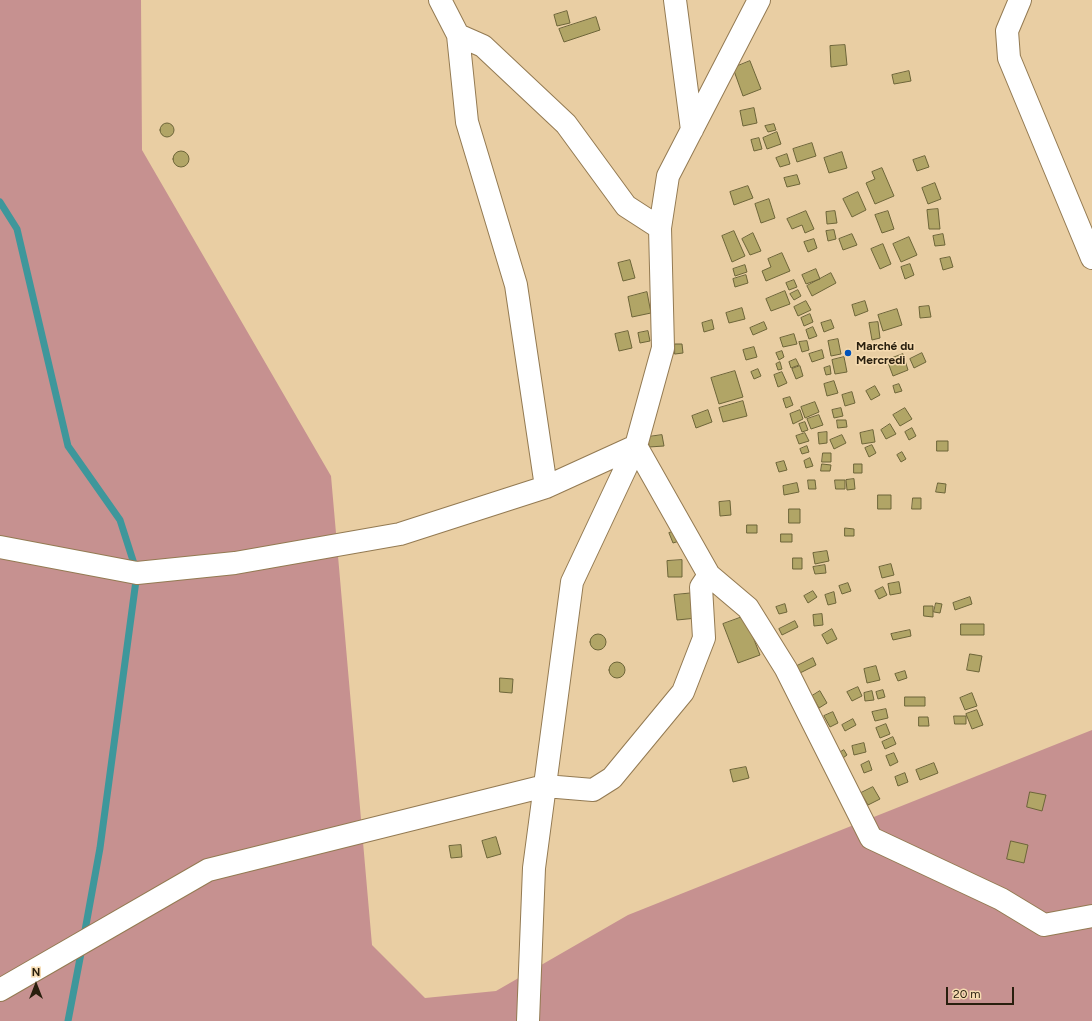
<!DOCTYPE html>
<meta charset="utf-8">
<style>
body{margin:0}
#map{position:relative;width:1092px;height:1021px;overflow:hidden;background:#e9cea3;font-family:Figtree,sans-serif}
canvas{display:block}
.north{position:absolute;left:16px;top:965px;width:40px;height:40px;-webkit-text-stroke:3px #f6dbb0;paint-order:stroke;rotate:0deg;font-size:11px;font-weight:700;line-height:16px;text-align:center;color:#291f0e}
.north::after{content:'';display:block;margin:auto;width:14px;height:18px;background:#291f0e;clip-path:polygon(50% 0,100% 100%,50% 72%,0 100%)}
.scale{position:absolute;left:946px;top:987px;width:68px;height:18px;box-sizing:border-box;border:2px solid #291f0e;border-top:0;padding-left:5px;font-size:12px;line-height:14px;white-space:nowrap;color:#291f0e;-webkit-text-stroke:3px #f6dbb0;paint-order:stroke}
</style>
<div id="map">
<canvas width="1092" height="1021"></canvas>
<div class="north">N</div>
<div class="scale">20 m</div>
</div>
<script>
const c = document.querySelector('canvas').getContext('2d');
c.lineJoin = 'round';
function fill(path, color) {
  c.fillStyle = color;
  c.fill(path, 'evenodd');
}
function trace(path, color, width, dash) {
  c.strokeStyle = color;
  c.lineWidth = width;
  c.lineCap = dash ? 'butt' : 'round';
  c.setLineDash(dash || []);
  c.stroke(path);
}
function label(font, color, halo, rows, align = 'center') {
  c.font = font + ' Figtree,sans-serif';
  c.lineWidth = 3;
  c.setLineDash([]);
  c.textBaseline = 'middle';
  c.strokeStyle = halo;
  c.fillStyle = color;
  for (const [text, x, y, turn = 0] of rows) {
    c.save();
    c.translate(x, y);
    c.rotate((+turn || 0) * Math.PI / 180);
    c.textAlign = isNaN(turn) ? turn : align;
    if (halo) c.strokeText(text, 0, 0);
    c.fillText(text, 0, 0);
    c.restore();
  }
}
fill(new Path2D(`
 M0,0H141L142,150L331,476L372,945L425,998L496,991L628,915L1092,730V1021H0Z`), '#c69190');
trace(new Path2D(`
 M0,202L17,229L68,446L120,520L137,573L100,848L84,936
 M68,1021L82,948`), '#3e979b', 7);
const building = new Path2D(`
 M567,11L570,23L557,26L554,15Z
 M596,17L600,30L564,42L559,29Z
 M845,45L847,65L831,67L830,46Z
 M750,61L761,89L743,96L733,68Z
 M909,71L911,81L894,84L892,75Z
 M754,108L757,123L743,126L740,111Z
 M160 130a7 7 0 1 1 14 0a7 7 0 1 1-14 0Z
 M774,124L776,130L768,132L765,126Z
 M777,132L781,144L767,149L763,138Z
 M759,138L762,149L754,151L751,140Z
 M812,143L816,156L797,162L793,149Z
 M173 159a8 8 0 1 1 16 0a8 8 0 1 1-16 0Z
 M842,152L847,168L829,173L824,158Z
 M787,154L790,164L780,167L776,158Z
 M925,156L929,167L917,171L913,160Z
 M882,168L894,196L875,204L866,183L875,179L872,172Z
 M797,175L800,184L787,187L784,178Z
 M935,183L941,199L928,204L922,188Z
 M748,186L753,198L734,205L730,192Z
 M858,192L866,210L852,217L843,199Z
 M769,199L775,218L761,223L755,204Z
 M938,209L940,229H929L927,210Z
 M806,211L814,229L805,233L802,225L792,229L787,219Z
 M835,211L837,223L827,224L826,212Z
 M888,211L894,229L882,233L875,215Z
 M834,230L836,239L828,241L826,231Z
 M734,231L745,256L732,262L722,236Z
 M753,233L761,251L750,255L742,239Z
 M852,234L857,245L843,250L839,239Z
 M943,234L945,245L935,246L933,236Z
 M909,237L917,255L901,262L893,244Z
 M814,239L817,248L808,252L804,242Z
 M883,244L891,264L880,269L871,249Z
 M782,253L790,271L766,281L762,271L771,267L768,259Z
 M950,257L953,267L943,270L940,259Z
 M630,260L635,278L623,281L618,263Z
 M910,264L914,275L905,279L901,267Z
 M745,265L747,272L735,276L733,269Z
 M816,269L820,279L806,284L802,275Z
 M831,273L836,283L812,296L807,286Z
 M746,275L748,283L735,287L733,279Z
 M794,280L797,287L789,290L786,283Z
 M798,290L801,296L794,300L790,294Z
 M785,291L790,304L771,311L766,299Z
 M647,292L651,313L632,317L628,297Z
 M806,301L811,310L798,316L794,307Z
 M865,301L868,311L855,316L852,305Z
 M929,306L931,317L920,318L919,307Z
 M742,308L745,319L729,323L726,313Z
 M897,309L902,325L883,331L878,315Z
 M810,314L813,322L804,326L801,318Z
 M712,320L714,329L704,332L702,323Z
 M831,320L834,328L824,332L821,323Z
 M764,322L767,329L753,335L750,328Z
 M878,322L880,338L872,340L869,323Z
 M813,327L817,336L809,339L806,330Z
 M628,331L632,348L619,351L615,334Z
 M648,331L650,341L640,343L638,333Z
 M794,334L797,344L783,347L780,338Z
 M838,339L841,354L831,356L828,341Z
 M807,341L809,350L802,352L799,342Z
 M675,344H682L683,353L675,354Z
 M754,347L757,357L746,360L743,350Z
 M822,350L824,358L812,362L809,354Z
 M782,351L784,357L779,360L776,353Z
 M922,353L926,362L914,368L910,359Z
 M903,354L908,370L893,376L887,360Z
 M844,357L847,372L835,374L832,360Z
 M796,359L799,365L791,368L789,362Z
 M780,362L782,369L778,370L776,364Z
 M800,366L803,376L796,379L792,369Z
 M830,366L831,374L826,375L824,368Z
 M758,369L761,376L754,379L751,372Z
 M735,371L743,397L719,404L711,378Z
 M782,372L787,383L778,387L774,375Z
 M834,381L838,393L827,396L824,384Z
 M899,384L902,391L895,393L893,386Z
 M875,386L880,395L871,400L866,391Z
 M852,392L855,403L845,406L842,395Z
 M790,397L793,405L786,408L783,399Z
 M743,401L747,416L723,422L719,408Z
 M815,402L819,412L805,418L801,407Z
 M841,408L843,416L834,418L832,410Z
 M905,408L912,419L900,426L893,415Z
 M708,410L712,422L696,428L692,416Z
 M800,410L803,419L793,424L790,414Z
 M819,415L823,425L811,429L807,419Z
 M837,420H846L847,427L838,428Z
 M805,422L808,430L802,432L799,424Z
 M890,424L896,434L886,439L881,430Z
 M912,428L916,436L909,440L905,432Z
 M873,430L875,442L862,444L860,433Z
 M827,432V443L819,444L818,433Z
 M805,433L809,441L799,444L796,436Z
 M662,435L664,446L649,447L648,437Z
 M842,435L846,443L834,449L830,440Z
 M937,441H948V451H937Z
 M872,445L876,453L869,457L865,448Z
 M807,446L809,452L802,454L800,449Z
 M902,452L906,459L901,462L897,455Z
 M823,453H831V462H822Z
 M810,458L813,466L806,468L804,461Z
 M784,461L787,470L779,472L776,463Z
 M822,464L831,465L830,471H821Z
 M854,464H862V473H854Z
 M854,479L855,489L847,490L846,480Z
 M808,480H815L816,489H809Z
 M835,480H845V489H836Z
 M797,483L799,492L784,495L783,486Z
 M938,483L946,484L945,493L936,492Z
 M878,495H891V509H878Z
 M913,498H921V509H912Z
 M730,501L731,515L720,516L719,502Z
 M789,509H800V523H789Z
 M747,525H757V533H747Z
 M845,528L854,529V536H845Z
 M682,529L686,539L673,543L669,533Z
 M781,534H792V542H781Z
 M827,551L829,561L815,564L813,553Z
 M793,558H802V569H793Z
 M682,560V577H668L667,561Z
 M891,564L894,575L882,578L879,567Z
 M825,565L826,573L815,574L813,567Z
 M899,582L901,593L890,595L888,584Z
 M848,583L851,591L842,594L839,586Z
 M883,587L887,595L879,599L875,591Z
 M813,591L817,597L808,603L804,596Z
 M834,592L836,603L828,605L825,595Z
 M694,593L697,618L677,620L674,595Z
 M970,597L972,604L955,610L953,603Z
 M936,603L942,604L940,613L934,612Z
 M785,604L787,612L779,614L776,607Z
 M924,606H933V617L924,616Z
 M822,614L823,625L814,626L813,615Z
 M745,616L760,655L738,663L723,624Z
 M795,621L798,627L782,635L779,629Z
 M961,624H984V635H961Z
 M832,629L837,639L827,644L822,635Z
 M910,630L911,636L893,640L891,634Z
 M590 642a8 8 0 1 1 16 0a8 8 0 1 1-16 0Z
 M970,654L982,656L979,672L967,670Z
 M813,658L816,665L798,674L795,667Z
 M609 670a8 8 0 1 1 16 0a8 8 0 1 1-16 0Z
 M876,666L880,680L867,683L864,669Z
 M905,671L907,678L898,681L895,674Z
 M500,678L513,679L512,693L500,692Z
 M858,687L862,696L852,701L847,692Z
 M883,690L885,697L878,699L876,692Z
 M820,691L827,703L819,708L812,696Z
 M872,691L874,700L865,701L864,693Z
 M972,693L977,706L965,710L960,698Z
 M905,697H925V706H905Z
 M886,709L888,718L875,721L872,712Z
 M977,710L983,725L972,729L966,714Z
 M833,712L838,723L830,727L824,716Z
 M954,716H966V724H955Z
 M919,717H928L929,726H919Z
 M853,719L856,725L845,731L842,725Z
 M886,724L890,734L880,738L876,728Z
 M893,737L896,744L885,749L882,742Z
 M864,743L866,752L854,755L852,746Z
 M844,750L847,755L843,758L839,753Z
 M894,753L898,762L890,766L886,756Z
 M869,761L872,770L864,773L861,765Z
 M934,763L938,773L920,780L916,770Z
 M746,767L749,778L733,782L730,770Z
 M905,773L908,782L898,786L895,777Z
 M873,787L880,799L868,805L861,793Z
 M1030,792L1046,795L1042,811L1027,807Z
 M496,837L501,854L487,858L482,841Z
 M1011,841L1028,845L1024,863L1007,859Z
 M461,845L462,857L451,858L449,846Z`);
fill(building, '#b1a566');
trace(building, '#6d6539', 1);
const minor = new Path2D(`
 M440,0L458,35L467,122L516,285L546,487
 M675,0L692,130
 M1020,0L1007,31L1009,58L1092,258
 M458,35L483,46L566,124L626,206L660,228
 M0,547L137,573L235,563L400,534L546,487L636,446L709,575L748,608L786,669L871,838L1001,899L1044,925L1092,916
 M0,990L208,870L545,786L593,790L612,778L683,692L704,638L701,587L709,575
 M528,1021L534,868L572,582L636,446L663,348L660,228L668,176L759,0`);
trace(minor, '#937a52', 24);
trace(minor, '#fff', 22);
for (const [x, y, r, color] of [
 [848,353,4,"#0052bb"]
]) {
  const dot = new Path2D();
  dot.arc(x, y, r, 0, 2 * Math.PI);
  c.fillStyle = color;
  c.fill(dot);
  trace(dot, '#f6dbb0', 1.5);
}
label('bold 12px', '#291f0e', '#f6dbb0', [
 ["Marché du",856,346],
 ["Mercredi",856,360]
], 'left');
</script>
